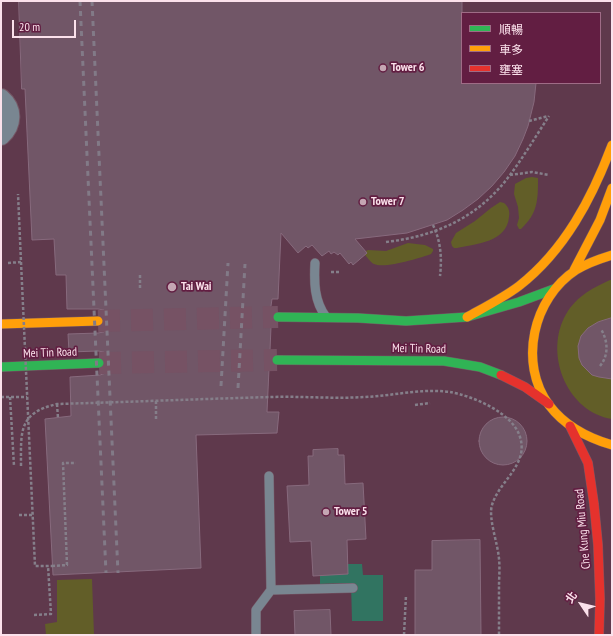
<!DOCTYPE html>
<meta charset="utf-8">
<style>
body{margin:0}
#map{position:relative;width:613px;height:636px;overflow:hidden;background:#5f394c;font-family:"PT Sans Narrow","Noto Sans TC",sans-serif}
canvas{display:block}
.frame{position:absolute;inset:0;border:2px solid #fbe1eb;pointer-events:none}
.legend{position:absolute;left:461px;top:12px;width:140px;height:72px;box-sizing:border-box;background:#621e42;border:1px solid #9f6c86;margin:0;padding:5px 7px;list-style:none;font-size:12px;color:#fbe1eb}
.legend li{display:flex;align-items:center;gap:8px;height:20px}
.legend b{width:20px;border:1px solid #9f6c86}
.north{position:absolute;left:561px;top:584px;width:40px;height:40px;-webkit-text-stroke:3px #621e42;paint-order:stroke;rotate:305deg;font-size:11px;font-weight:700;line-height:16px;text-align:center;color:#fbe1eb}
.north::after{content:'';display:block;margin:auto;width:14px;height:18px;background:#fbe1eb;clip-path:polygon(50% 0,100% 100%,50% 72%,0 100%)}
.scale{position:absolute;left:12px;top:20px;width:64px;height:18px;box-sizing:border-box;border:2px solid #fbe1eb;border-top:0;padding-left:5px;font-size:12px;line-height:14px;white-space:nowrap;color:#fbe1eb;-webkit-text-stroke:3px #621e42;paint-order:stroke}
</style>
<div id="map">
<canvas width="613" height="636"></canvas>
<div class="frame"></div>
<ul class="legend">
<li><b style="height:5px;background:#30b455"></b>順暢</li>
<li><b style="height:5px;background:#ff9f0a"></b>車多</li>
<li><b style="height:5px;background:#e5322d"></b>壅塞</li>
</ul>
<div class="north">北</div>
<div class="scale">20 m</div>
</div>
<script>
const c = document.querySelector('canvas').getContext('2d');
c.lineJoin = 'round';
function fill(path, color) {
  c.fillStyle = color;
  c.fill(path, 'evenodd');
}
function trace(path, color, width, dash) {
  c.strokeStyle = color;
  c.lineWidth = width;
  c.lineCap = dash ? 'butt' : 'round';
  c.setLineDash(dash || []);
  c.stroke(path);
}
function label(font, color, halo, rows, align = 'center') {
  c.font = font + ' "PT Sans Narrow",sans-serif';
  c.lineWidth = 3.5;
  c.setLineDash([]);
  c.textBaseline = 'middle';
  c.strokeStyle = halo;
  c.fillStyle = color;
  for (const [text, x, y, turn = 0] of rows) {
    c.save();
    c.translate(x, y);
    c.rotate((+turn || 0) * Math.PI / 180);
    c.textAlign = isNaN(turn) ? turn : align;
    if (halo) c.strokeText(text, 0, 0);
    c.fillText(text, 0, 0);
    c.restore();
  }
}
fill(new Path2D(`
 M532,177L538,178C538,200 538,213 521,229H519L517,225L519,218L518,207L514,194L515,184L526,178Z
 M500,202L504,203C509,207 510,212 509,217C507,242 476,244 457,248H454L452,246L451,242L456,233L475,221L491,208Z
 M408,243L425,245L433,249V251L431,254C420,258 385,269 374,264C371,263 368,258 365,255L366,251L368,250L386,251Z
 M610,280H612V419C568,412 545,357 564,318C574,298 590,289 610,280Z
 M92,579L94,635H46L45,624L57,622V580Z`), '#625e28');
fill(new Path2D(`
 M320,564H362L363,575H383V621H352L351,583L320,584Z`), '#317461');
const building = new Path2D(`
 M19,1H462V83H536L534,102L528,126L523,139L515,156L504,172L492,186L478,199L463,210L447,220L407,233L355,239L367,253L353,265L351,262L349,264L340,253L338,255L334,252L331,254L329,251L322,256L312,245L308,248L306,246L298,253L281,233L278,299H272L271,306L267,311L266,316L267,323L271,327L270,350L266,354L265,360L266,366L269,369L267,412H279L277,433L196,435L201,568L53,575L45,419L71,416L70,377L100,375L106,373L110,368L111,362L110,357L104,352L98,351L69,352L68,334L98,333L104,332L109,327L110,320L108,314L104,310L98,309H67L66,275H56L54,239L32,240L25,89H22Z
 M612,318V379L599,377L592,375L582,365L579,358L578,346L581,336L588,328L598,322Z
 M479 441a24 24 0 1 1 48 0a24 24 0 1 1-48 0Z
 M338,449V455H344L345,484L363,483L366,539L347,540L348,574L313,576L311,541L290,542L287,486L309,485L308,456H313V450Z
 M480,540L481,635H415V570H432V541Z
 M330,610L331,635H295L294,611Z`);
fill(building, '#715667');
trace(building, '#876a7d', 1);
trace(new Path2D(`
 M98,321L278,317
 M99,363L277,360`), '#765264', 22, [22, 11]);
const lane = new Path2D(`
 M315,263C314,282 314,301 326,317
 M271,590L353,588
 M256,635V610L271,590L269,476`);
const street = new Path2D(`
 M1,98C14,109 13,125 1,136`);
const fast = new Path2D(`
 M278,317L358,318L406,321L467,317L519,302L554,289
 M277,360L444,361L480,367L501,375
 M1,367L99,363`);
const slow = new Path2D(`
 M612,255C599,259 587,263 576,270C533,298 518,363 549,405C564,425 588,438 612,445
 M574,270L600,220L612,188
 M467,317C485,307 503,298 519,286C565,250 592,198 612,145
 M1,324L98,321`);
const jam = new Path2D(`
 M501,375L525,387L549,404
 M570,426L588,463L594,504L598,545L600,599L599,635`);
trace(lane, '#755765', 10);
trace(street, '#755765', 20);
trace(fast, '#755765', 10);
trace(slow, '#755765', 10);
trace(jam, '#755765', 10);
trace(new Path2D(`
 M529,121L548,116
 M510,175L532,172L549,175
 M433,225C441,242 442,258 440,276
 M386,242C437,236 479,217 510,175C524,156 536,136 549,116
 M8,263L21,262L18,194
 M331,272H340
 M140,275V288
 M600,366C609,355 608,341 601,329
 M1,397H27
 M10,397L14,466
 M57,404L58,418
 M415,405L430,403
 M156,419V401
 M21,466C21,432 18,413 57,404C128,402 199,399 271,397C302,396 333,399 364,397C393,396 421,388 450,392C473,396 513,413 520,437C529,465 499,481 492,505C488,518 498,544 499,559C500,568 499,578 499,587C499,603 499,619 499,635
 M19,515H32
 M52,566L67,565L63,463H76
 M34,615L51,614L48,566
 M404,635L406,595`), '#857f8a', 2.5, [3, 2]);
trace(lane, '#798691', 9);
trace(street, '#798691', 18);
trace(fast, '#30b455', 9);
trace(slow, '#ff9f0a', 9);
trace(jam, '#e5322d', 9);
trace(new Path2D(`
 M80,1L106,573
 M92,1L118,573
 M221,386L228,263
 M238,388L245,264`), '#827a87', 3, [5, 5]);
trace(new Path2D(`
 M21,262L35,566H52`), '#857f8a', 2.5, [3, 2]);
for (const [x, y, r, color] of [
 [383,68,4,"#c4a6b3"],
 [363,202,4,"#c4a6b3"],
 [172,287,5,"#c4a6b3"],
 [326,512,4,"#c4a6b3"]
]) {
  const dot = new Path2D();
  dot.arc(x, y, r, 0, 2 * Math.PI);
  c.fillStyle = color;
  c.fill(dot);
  trace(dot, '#621e42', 1.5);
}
label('bold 12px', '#fbe1eb', '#621e42', [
 ["Tower 6",391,68],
 ["Tower 7",371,202],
 ["Tai Wai",181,287],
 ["Tower 5",334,512]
], 'left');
label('12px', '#fbe1eb', '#621e42', [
 ["Mei Tin Road",419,349,1],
 ["Mei Tin Road",50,353,-2],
 ["Che Kung Miu Road",583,529,-95]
]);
</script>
